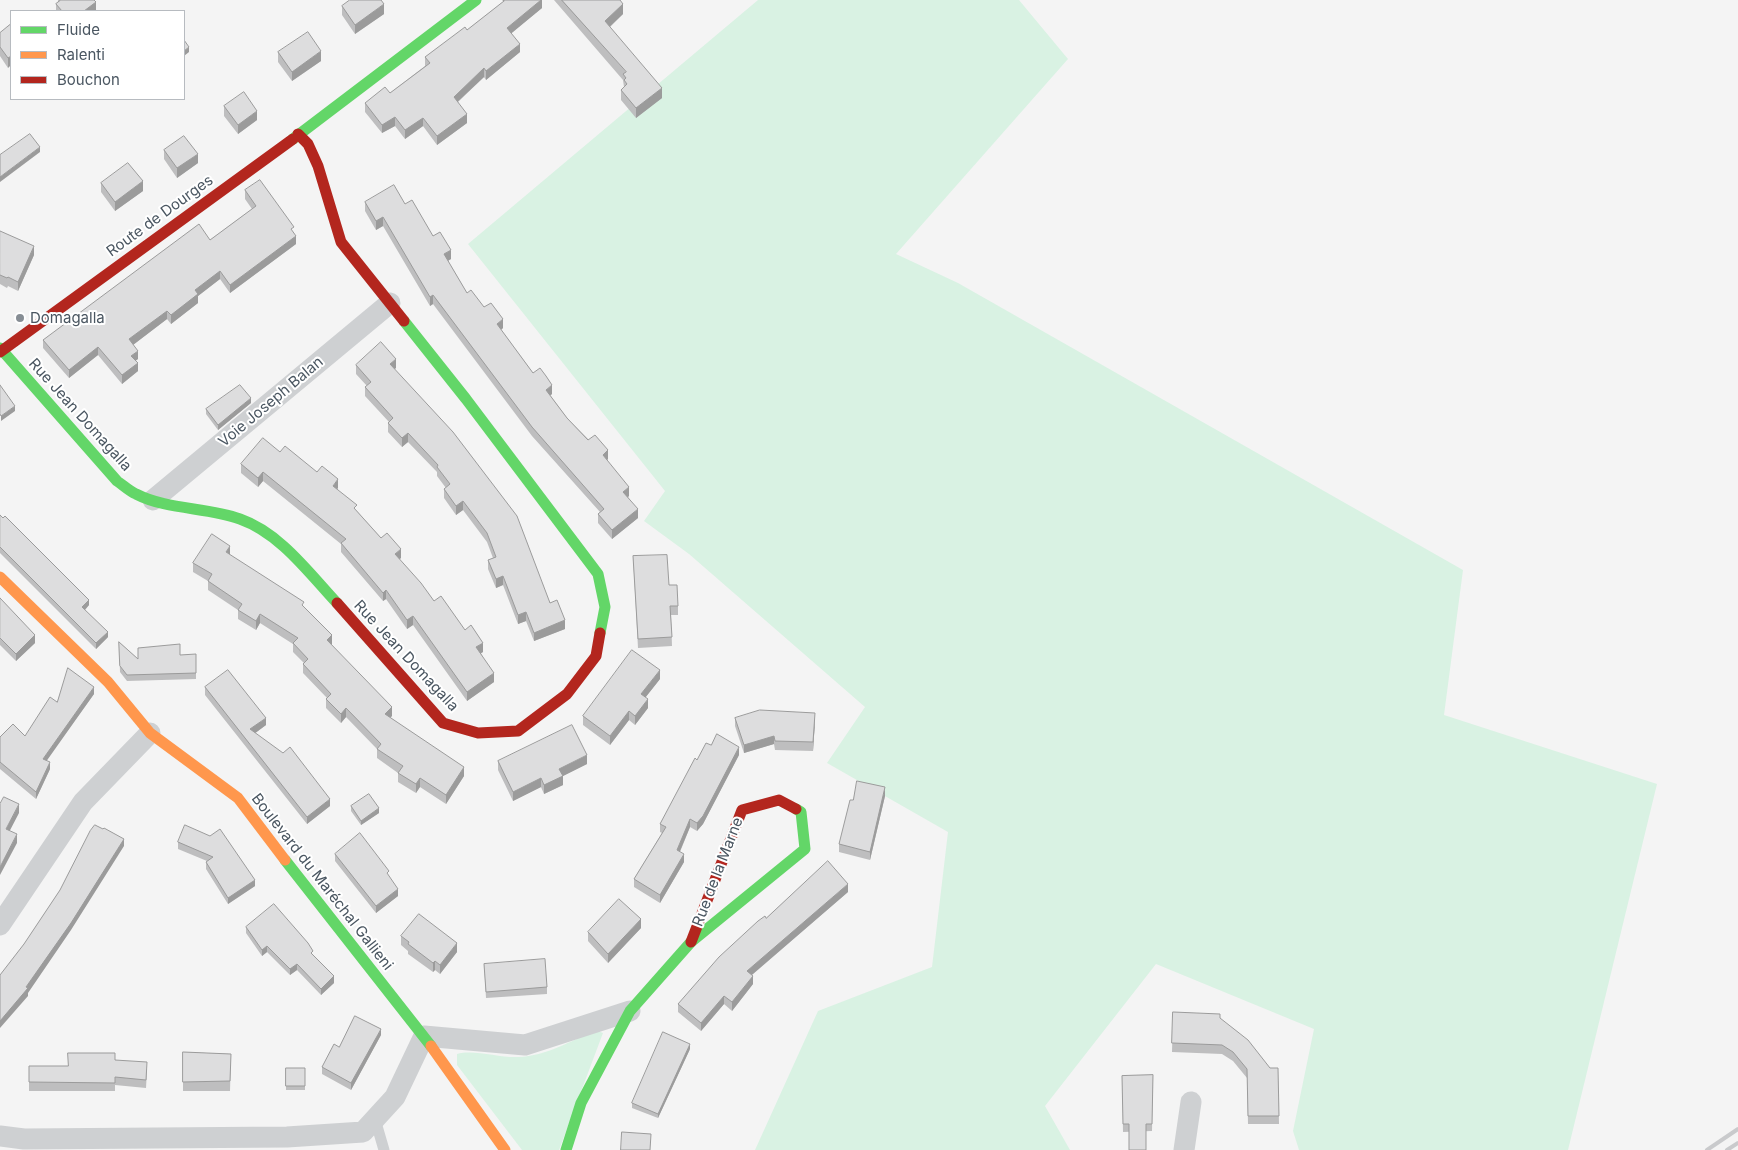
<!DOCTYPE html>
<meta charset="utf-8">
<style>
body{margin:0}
#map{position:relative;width:1738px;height:1150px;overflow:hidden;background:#f4f4f4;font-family:Inter,sans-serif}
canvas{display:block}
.legend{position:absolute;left:10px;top:10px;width:175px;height:90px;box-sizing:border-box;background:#fff;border:1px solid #b7bbc0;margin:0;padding:6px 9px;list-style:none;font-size:15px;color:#4a5661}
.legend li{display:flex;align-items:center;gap:10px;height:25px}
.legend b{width:25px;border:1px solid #b7bbc0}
</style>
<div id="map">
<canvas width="1738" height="1150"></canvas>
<ul class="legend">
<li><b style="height:6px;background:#63d668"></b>Fluide</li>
<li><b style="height:6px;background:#ff974d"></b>Ralenti</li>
<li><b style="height:6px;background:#b3261e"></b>Bouchon</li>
</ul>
</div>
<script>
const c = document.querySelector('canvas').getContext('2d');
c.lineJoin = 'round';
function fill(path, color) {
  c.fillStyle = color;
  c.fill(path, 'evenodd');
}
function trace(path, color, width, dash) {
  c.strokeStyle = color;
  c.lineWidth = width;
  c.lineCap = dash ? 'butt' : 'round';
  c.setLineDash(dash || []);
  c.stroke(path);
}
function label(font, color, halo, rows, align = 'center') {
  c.font = font + ' Inter,sans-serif';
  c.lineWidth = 4;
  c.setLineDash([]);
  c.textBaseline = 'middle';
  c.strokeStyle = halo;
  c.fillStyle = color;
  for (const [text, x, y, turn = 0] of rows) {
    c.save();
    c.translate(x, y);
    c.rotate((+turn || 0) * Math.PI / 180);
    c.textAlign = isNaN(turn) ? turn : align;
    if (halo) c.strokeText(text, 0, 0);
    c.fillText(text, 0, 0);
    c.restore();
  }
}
fill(new Path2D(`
 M758,0H1019L1068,59L896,254L958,283L1463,570L1444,715L1657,784L1568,1150H1299L1293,1131L1314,1029L1156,964L1045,1106L1070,1150H755L818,1011L932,967L948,832L827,763L865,707L689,554L644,521L665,491L468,244Z
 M595,1030L603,1033L559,1150H522L457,1065V1054C474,1049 499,1058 519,1057C545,1056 572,1041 595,1030Z`), '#d9f2e3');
trace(new Path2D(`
 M375,1119L384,1150`), '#ced0d2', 11);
trace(new Path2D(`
 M153,500L390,303
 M0,925L83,802L150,733
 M0,1136L24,1139L287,1137L363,1132L395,1097L424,1036L525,1045L630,1011
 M1184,1150L1191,1102`), '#ced0d2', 21);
trace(new Path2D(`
 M293,139L476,0
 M404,321L466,399L598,574L605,607L600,633
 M0,348L117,481C123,485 129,491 136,494C167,510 207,507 240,519C280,533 309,573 337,603
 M285,860L431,1046
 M566,1150L581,1103L630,1011L691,942L805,849L801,812L796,809`), '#63d668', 11);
trace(new Path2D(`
 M0,577L108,682L150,733L238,798L285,860
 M431,1046L505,1150`), '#ff974d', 11);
trace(new Path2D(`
 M298,134L308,144L318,166L341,242L404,321
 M0,352L293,139
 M337,603L443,723L478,733L518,731L567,694L596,656L600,633
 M691,942L742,810L779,800L796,809`), '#b3261e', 11);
trace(new Path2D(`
 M1707,1150L1738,1129
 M1727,1150L1738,1143`), '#c9cacc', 4);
fill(new Path2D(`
 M58,0H94L96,11H56V4L58,2Z
 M503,0H542V8L511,33L520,52L486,80L484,77L458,102L467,123L437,145L423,126L405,139L395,126L382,133L365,112V103L390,93L425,66V57L467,30L503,2Z
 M554,0H620L623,14L610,27L662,98L636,118L621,100V90L624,87L623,80Z
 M342,6L384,14L355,34L342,15Z
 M11,24L8,68L0,56V33Z
 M278,52L321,61L292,81L278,62Z
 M224,106L257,120L238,134L224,116Z
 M164,150L198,163L177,178L164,159Z
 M101,183L143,191L115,211L101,192Z
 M245,190L294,233L296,244L230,293L220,279L198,296V303L171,324L167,319L133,345L138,359L136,360L138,371L122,384L98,355L69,378L43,348V340L210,240L252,209L245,199Z
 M365,202L405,204L433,236L451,259L448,261L467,293L484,307L503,328L501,330L533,373L552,394L550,395L567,418L608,459L607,460L629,496L628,497L638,518L612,539L598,523V514L600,512L532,436L433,304L430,306L383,226L376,230L365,211Z
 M0,231L34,255L18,291L8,286L7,288L0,284Z
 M356,365L396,368L394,369L550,603L565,629L534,641L526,621L518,624L503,585L496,588L488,569V560L493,558L487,542L463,510L456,515L444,498V489L446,488L437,476V472L408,442L402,447L388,432V423L389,422L365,396V387L367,386L356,374Z
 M251,403L218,430L206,414V409Z
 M280,452L317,472L338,488L337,489L381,538L401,558L399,559L434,601L465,630L483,652L481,653L494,682L467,701L413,625L407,629L386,599L383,601L341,552V544L263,481L258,487L241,473V464Z
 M0,515L89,605L85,610L108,637L96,649L0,553Z
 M230,555L304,607L332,644L331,645L392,716L390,717L464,776L446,804L420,787L416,793L398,782V773L377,758V749L346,717L341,723L326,708V699L327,698L303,673V664L304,663L293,652V644L260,623L256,630L238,619V610L208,590V581L193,572V563Z
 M633,556L669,585L678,606V615H671L672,646L638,648Z
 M0,598L35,643L16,661L0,645Z
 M119,642L138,659L196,673V679L127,681L120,672Z
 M660,679L645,698L648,708L635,725L629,720L610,745L583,725V716Z
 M205,687L266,725L255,733L330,806L307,824L205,695Z
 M94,694L46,760L50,769L36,799L0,769V737L25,736L57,702Z
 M735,718L815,721L813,751L775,750L774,744L744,753L735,726Z
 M711,745L739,755L703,824L697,831L690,827L680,852L684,862L660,903L634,887V879L662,833L660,832V824L697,760Z
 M498,761L587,764L563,776V785L544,794L541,787L513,801L498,770Z
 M885,796L870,860L839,852V844L853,800Z
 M351,806L379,813L361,825L351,811Z
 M210,836L255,886L228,904L206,869V862L207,861L178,849V842Z
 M335,854L389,876L398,896L376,913L335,861Z
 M848,892L752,975L753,984L732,1011L724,1004L701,1031L678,1012V1004L766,918Z
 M246,927L313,955L334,983L321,995L297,970L290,975L267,952L262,956L246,933Z
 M641,928L608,963L588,941V932Z
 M401,936L457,952L440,974L435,970L433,972L408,954V951L401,945Z
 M484,964L547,987V994L486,998Z
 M1173,1012L1220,1018L1270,1068H1278L1279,1124H1248L1247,1078L1233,1061L1222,1054L1172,1052Z
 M381,1035L351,1090L322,1074V1067L339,1047Z
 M690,1049L658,1118L632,1108V1103Z
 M183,1052L231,1054L230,1091H183Z
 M115,1060L147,1070L146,1088L115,1085V1091H29V1066H68Z
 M286,1068H305V1090H286Z
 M1153,1075L1152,1131L1123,1132L1122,1076Z`), '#bebebf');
fill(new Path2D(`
 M541,0H542V8L507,37V28Z
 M96,2V11H84Z
 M384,4V14L355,34V25Z
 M623,4V14L605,31V21Z
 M520,44V52L486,80V71Z
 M189,47V52L184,56V51Z
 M321,51V61L292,81V72Z
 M11,56V65L8,68V58Z
 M484,68V77L454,105V97Z
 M662,88V98L636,118V108Z
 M257,111V120L238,134V125Z
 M467,114V123L437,145V136Z
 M395,117V126L382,133V125Z
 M423,118V126L405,139V130Z
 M40,147V152L0,182V177Z
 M198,154V163L177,178V168Z
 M143,181V191L115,211V202Z
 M383,217V226L376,230V221Z
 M296,236V244L230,293V285Z
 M34,246V255L18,291V282Z
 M451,250V259L444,263V254Z
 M220,271V279L198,296V303L171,324V315L195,290Z
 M433,295V304L430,306V297Z
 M167,311V319L129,348V339Z
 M503,319V328L497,333V324Z
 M98,347V355L69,378V370Z
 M138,351V359L131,364V356Z
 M396,359V368L390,373V364Z
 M138,363V371L122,384V375Z
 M552,385V394L546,399V390Z
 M251,398V403L218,430V425Z
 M15,406V411L1,421V416Z
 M408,433V442L402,447V438Z
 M608,450V459L603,464V455Z
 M263,472V481L258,487V478Z
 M338,479V488L333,494V486Z
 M629,487V496L623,501V492Z
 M463,501V510L456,515V506Z
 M638,509V518L612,539V530Z
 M230,546V555L226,552Z
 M401,549V558L395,563V554Z
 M503,576V585L496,588V579Z
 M386,590V599L383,601V593Z
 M89,600V605L82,613V607Z
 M526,612V621L518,624V615Z
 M260,614V623L256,630V621Z
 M413,616V625L407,629V620Z
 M565,620V629L534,641V633Z
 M108,632V637L96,649V643Z
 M35,635V643L16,661V654Z
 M332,635V644L327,649V640Z
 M483,643V652L476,656V647Z
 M660,670V679L641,703V694Z
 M494,673V682L467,701V692Z
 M94,687V694L43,766V759Z
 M648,699V708L635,725V716Z
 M392,707V716L385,723V714Z
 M346,708V717L341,723V714Z
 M629,711V720L610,745V736Z
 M815,713V721L813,751V742Z
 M266,718V725L250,737V729Z
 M774,736V744L744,753V745Z
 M739,747V755L703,824L697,831V823Z
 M587,755V764L563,776V785L544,794V785L559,769Z
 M50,762V769L36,799V792Z
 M464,767V776L446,804V795Z
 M420,778V787L416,793V784Z
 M541,778V787L513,801V792Z
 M885,787V796L870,860V852Z
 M330,799V806L307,824V817Z
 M19,804V813L6,838V829Z
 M379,808V813L361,825V821Z
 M690,819V827L677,858V850Z
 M17,834V843L0,875V867Z
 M124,839V846L71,930L28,993V996L0,1028V1021L26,987Z
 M684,854V862L660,903V895Z
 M255,880V886L228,904V898Z
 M848,884V892L747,979V971Z
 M398,889V896L376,913V906Z
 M641,919V928L608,963V954Z
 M457,943V952L440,974V965Z
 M267,946V952L262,956V950Z
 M435,961V970L433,972V963Z
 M297,964V970L290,975V969Z
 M334,976V983L321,995V989Z
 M753,976V984L732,1011V1002Z
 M724,996V1004L701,1031V1023Z
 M381,1029V1035L351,1090V1083Z
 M690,1044V1049L658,1118V1114Z`), '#9b9b9b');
const building = new Path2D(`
 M61,0H94L96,2L84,11H62L56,4Z
 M350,0H381L384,4L355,25L342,6Z
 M503,0H541L507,28L520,44L486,71L484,68L454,97L467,114L437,136L423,118L405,130L395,117L382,125L365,103L385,87L390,93L430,63L425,57L465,27L467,30L504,1Z
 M562,0H620L623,4L605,21L662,88L636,108L621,90L627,84L624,80L626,78L623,74L626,72Z
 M11,24V56L8,58L0,47V33Z
 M308,32L321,51L292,72L278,52Z
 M184,40L189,47L184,51Z
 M244,92L257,111L238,125L224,106Z
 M30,134L40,147L0,177V155Z
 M184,136L198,154L177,168L164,150Z
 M128,163L143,181L115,202L101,183Z
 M260,180L294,227L291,229L296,236L230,285L220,271L195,290L198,294L171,315L167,311L129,339L138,351L131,356L138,363L122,375L98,347L69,370L43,340L199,224L210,240L256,206L245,190Z
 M394,185L405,204L412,200L433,236L440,232L451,250L444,254L467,293L471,290L484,307L491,303L503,319L497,324L533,373L540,368L546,376L552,385L546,390L567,418L588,440L595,435L608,450L603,455L629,487L623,492L638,509L612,530L598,514L604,509L532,427L433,295L430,297L383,217L376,221L365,202Z
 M0,231L34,246L18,282L8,277L7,278L0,275Z
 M381,342L396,359L390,364L453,432L517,516L550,603L557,600L565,620L534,633L526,612L518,615L503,576L496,579L488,560L496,557L487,533L463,501L456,506L444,489L450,484L437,467L438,465L408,433L402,438L388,423L393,418L365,387L371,382L356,365Z
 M0,385L15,406L1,416L0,414Z
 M240,385L251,398L218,425L206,409Z
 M263,438L280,452L285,446L317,472L322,466L338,479L333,486L357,505L354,508L381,538L387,533L401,549L395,554L421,583L434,601L441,596L465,630L471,625L483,643L476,647L494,673L467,692L413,616L407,620L386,590L383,593L341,543L346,539L263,472L258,478L241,464Z
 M0,515L3,518L5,516L89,600L82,607L108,632L96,643L0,547Z
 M212,534L230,546L226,552L304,602L302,605L332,635L327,640L392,707L385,714L464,767L446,795L420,778L416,784L398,773L403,766L377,749L381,744L346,708L341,714L326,699L331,694L303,664L308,659L293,643L298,638L260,614L256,621L238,610L242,604L208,581L212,574L193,563Z
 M667,555L669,585H677L678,606H670L672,637L638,639L633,556Z
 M0,598L35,635L16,654L0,638Z
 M119,642L138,659V648L180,644V655L196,654V673L127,675L120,666Z
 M632,650L660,670L641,694L648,699L635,716L629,711L610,736L583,716Z
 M68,668L94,687L43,759L50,762L36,792L0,762V737L13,724L25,736L50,697L57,702Z
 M228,670L266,718L250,729L283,753L290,747L330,799L307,817L205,687Z
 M760,710L815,713L813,742L775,741L774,736L744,745L735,718Z
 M572,725L587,755L559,769L563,776L544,785L541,778L513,792L498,761Z
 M717,734L739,747L703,816L697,823L690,819L677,850L684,854L660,895L634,879L666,827L660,824L695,758L697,760L706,743L711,745Z
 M857,781L885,787L870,852L839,844L850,800H853Z
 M369,794L379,808L361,821L351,806Z
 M4,797L19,804L6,829L17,834L0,867V804Z
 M95,825L103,829L104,828L124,839L71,923L26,987L28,988L0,1021V975L24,944L60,890L90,831Z
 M185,825L210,836L220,829L255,880L228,898L206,862L213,857L178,842Z
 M360,833L389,871L387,873L398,889L376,906L335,854Z
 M828,861L848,884L747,971L753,976L732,1002L724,996L701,1023L678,1004L719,957L758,921L765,916L766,918Z
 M619,899L641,919L608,954L588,932Z
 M274,904L308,943L313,951L311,953L334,976L321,989L297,964L290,969L267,946L262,950L246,927Z
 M419,914L457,943L440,965L435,961L433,963L408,944L409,942L401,936Z
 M545,959L547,987L486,992L484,964Z
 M1173,1012L1220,1014V1018L1248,1040L1270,1068H1278L1279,1116H1248L1247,1069L1233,1052L1222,1045L1172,1043Z
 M355,1016L381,1029L351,1083L322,1067L334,1044L339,1047Z
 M663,1032L690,1044L658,1114L632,1103Z
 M183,1052L231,1054L230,1081L183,1082Z
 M68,1053H115V1060L147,1062L146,1080L115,1077V1083L29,1082V1066H68Z
 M286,1068H305V1086H286Z
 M1153,1075L1152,1124H1146V1150H1129V1124H1123L1122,1076Z
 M622,1132L651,1134L650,1150H621Z`);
fill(building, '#ddddde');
trace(building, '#9b9b9b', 1);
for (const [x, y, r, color] of [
 [20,318,5,"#868d94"]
]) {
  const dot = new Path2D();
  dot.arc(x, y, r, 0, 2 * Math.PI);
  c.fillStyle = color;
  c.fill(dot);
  trace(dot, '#fff', 2);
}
label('15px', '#4a5661', '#fff', [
 ["Route de Dourges",160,216,-36],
 ["Voie Joseph Balan",271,402,-40],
 ["Rue Jean Domagalla",80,415,48],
 ["Rue Jean Domagalla",406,656,47],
 ["Rue de la Marne",718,872,-69],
 ["Boulevard du Maréchal Gallieni",322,882,52]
]);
label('15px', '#4a5661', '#fff', [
 ["Domagalla",30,318]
], 'left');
</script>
